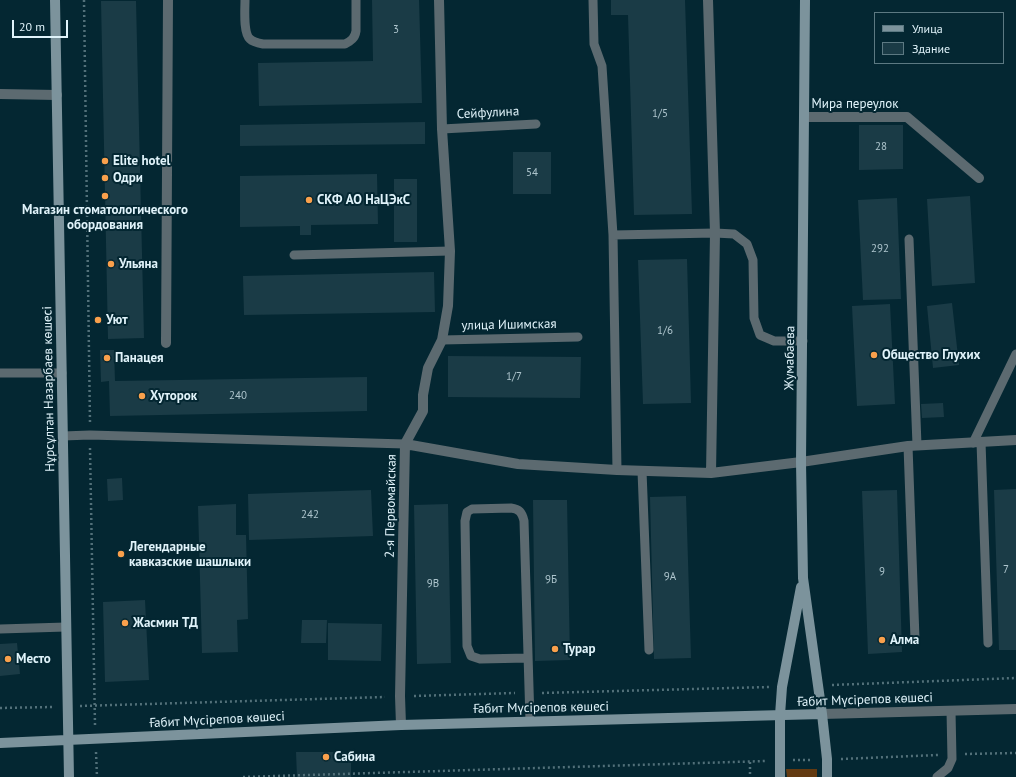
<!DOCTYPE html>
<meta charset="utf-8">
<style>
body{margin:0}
#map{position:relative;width:1016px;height:777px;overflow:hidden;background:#042732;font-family:"PT Sans",sans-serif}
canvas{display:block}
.legend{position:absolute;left:874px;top:12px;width:130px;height:52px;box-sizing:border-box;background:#042732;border:1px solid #5c7982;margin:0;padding:5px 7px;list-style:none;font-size:12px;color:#e0f3fa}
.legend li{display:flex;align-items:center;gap:8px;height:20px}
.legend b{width:20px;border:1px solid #5c7982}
.scale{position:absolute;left:12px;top:20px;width:56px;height:18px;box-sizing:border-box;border:2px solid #e0f3fa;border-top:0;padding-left:5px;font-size:12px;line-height:14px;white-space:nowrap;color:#e0f3fa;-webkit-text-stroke:3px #042732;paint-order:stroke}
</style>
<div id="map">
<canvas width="1016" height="777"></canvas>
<ul class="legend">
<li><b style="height:5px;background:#7c939c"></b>Улица</li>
<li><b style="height:11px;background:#1a3b46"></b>Здание</li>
</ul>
<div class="scale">20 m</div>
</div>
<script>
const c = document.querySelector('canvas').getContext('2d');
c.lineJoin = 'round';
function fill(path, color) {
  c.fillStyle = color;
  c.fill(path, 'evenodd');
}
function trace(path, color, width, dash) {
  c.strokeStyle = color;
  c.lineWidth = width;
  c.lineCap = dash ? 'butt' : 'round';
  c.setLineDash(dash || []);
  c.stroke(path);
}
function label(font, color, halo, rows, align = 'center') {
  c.font = font + ' "PT Sans",sans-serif';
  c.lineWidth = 4;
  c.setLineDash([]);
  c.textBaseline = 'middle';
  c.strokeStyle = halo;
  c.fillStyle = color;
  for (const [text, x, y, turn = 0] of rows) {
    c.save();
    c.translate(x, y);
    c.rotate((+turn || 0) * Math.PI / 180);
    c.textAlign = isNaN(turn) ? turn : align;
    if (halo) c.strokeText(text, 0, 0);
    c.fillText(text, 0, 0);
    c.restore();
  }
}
fill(new Path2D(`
 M786,769H817V777H787Z`), '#633a11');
fill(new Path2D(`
 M372,0H419L422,103L259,106L258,63L373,61Z
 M611,0H685L692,214L634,215L628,15H611Z
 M101,1H136L144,338L108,339Z
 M425,122V144L240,146V125Z
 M859,125H903V169L859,170Z
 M513,152H551V194H513Z
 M377,174L378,224L311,225V235H300V226L240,227V176Z
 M394,179H417V242H394Z
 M970,196L975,283L932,286L927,199Z
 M897,198L901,299L863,300L858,200Z
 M687,259L691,403L643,404L638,260Z
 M434,272L435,312L244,315L243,276Z
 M952,303L959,365L933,368L927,306Z
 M890,304L895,404L857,406L852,306Z
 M100,350H114L115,381L367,377V411L110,416L109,381L101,382Z
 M448,356L581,357L580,398L448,397Z
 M943,403L944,417L922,418L921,404Z
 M122,478L123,500L108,501L107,479Z
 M1016,489V650H999L994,490Z
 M371,490L373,536L249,540L248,494Z
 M897,490L902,652L868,654L862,491Z
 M686,496L691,658L654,659L650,497Z
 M533,500H567L570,660L535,661Z
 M236,504V535H246L248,619L237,620L238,652L202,653L198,506Z
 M448,504L451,663L417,664L414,505Z
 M145,600L149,680L105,682L103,602Z
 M302,620H327L326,643H301Z
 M328,623L382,624L381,661L328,660Z
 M17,643L20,674L0,676V644Z
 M296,752H351V777H297Z`), '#1a3b46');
trace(new Path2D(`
 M84,0L90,423
 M90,448L95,725
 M832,685L1016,678
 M542,693L769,687
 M414,696L515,693
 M80,706L385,697
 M0,708L53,707
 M96,752L97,777
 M965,754L1016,753
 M841,759L938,755
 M793,760H812
 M750,762V777
 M243,777L766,761`), '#527079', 2.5, [2, 3]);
trace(new Path2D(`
 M245,0C245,9 243,33 250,39C253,42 258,43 263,44H345C351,41 355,38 356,31V0
 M593,0L594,44L602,66L613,235L617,470
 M442,129L536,124
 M613,235L715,233L734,234L747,244L753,260L754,318L760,335L774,341H803
 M909,239L917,445
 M294,255L450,251
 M442,340L578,337
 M0,373H62
 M63,436L90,435L405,444
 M981,442L988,643
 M973,443L1016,354
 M908,446L915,639
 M642,471L649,650
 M0,629L66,627
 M528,658L480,659L471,656L467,646L465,521L467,512L472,509L511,508C519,509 522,512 524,521L530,721
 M937,777L948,768L952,759L951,711`), '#5c6a70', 9);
trace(new Path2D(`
 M708,0L715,233L711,473
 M0,94L57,95
 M805,117H907L979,178
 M166,343L168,0
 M405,444L518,464L617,470L711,473L801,462L908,446L1016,440
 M401,725L400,696L405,444L423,411V395L428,368L442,340L448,306L450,251L442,129L439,0`), '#5c6a70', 10);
trace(new Path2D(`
 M822,714L1016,709`), '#5c6a70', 10);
trace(new Path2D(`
 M55,0L69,777
 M805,0L801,462L803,578L822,714L827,759V777
 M0,743L401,725L822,714
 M780,777V715L782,687L801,587`), '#7c939c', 10);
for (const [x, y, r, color] of [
 [105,161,4,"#f9a04c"],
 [105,178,4,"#f9a04c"],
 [105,196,4,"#f9a04c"],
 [309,200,4,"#f9a04c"],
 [111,264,4,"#f9a04c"],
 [98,320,4,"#f9a04c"],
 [874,355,4,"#f9a04c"],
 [107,358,4,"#f9a04c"],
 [142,396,4,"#f9a04c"],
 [121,554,4,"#f9a04c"],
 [125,623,4,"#f9a04c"],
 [882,640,4,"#f9a04c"],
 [555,649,4,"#f9a04c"],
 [8,659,4,"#f9a04c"],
 [326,757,4,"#f9a04c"]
]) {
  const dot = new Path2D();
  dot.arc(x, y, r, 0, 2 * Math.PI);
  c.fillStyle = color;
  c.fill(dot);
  trace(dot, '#042732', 1.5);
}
label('11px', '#aec5cd', null, [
 ["3",396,30],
 ["1/5",660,114],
 ["28",881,147],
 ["54",532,173],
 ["292",880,249],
 ["1/6",665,331],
 ["1/7",514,377],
 ["240",238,396],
 ["242",310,515],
 ["7",1006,570],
 ["9",882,572],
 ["9А",670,577],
 ["9Б",551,580],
 ["9В",433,584]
]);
label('13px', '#e0f3fa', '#042732', [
 ["Мира переулок",855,104],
 ["Сейфулина",488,113,-3],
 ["улица Ишимская",509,325,-1],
 ["Жумабаева",790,358,-89],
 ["Нұрсұлтан Назарбаев көшесі",49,389,-91],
 ["2-я Первомайская",391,506,-89],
 ["Ғабит Мүсірепов көшесі",865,700,-2],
 ["Ғабит Мүсірепов көшесі",541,708,-1],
 ["Ғабит Мүсірепов көшесі",217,720,-3]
]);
label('bold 13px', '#e0f3fa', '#042732', [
 ["Elite hotel",113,161],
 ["Одри",113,178],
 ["СКФ АО НаЦЭкС",317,200],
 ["Магазин стоматологического",105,210,"center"],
 ["обордования",105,225,"center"],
 ["Ульяна",119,264],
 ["Уют",106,320],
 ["Общество Глухих",882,355],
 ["Панацея",115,358],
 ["Хуторок",150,396],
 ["Легендарные",129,547],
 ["кавказские шашлыки",129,562],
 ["Жасмин ТД",133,623],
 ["Алма",890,640],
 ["Турар",563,649],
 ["Место",16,659],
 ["Сабина",334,757]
], 'left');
</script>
